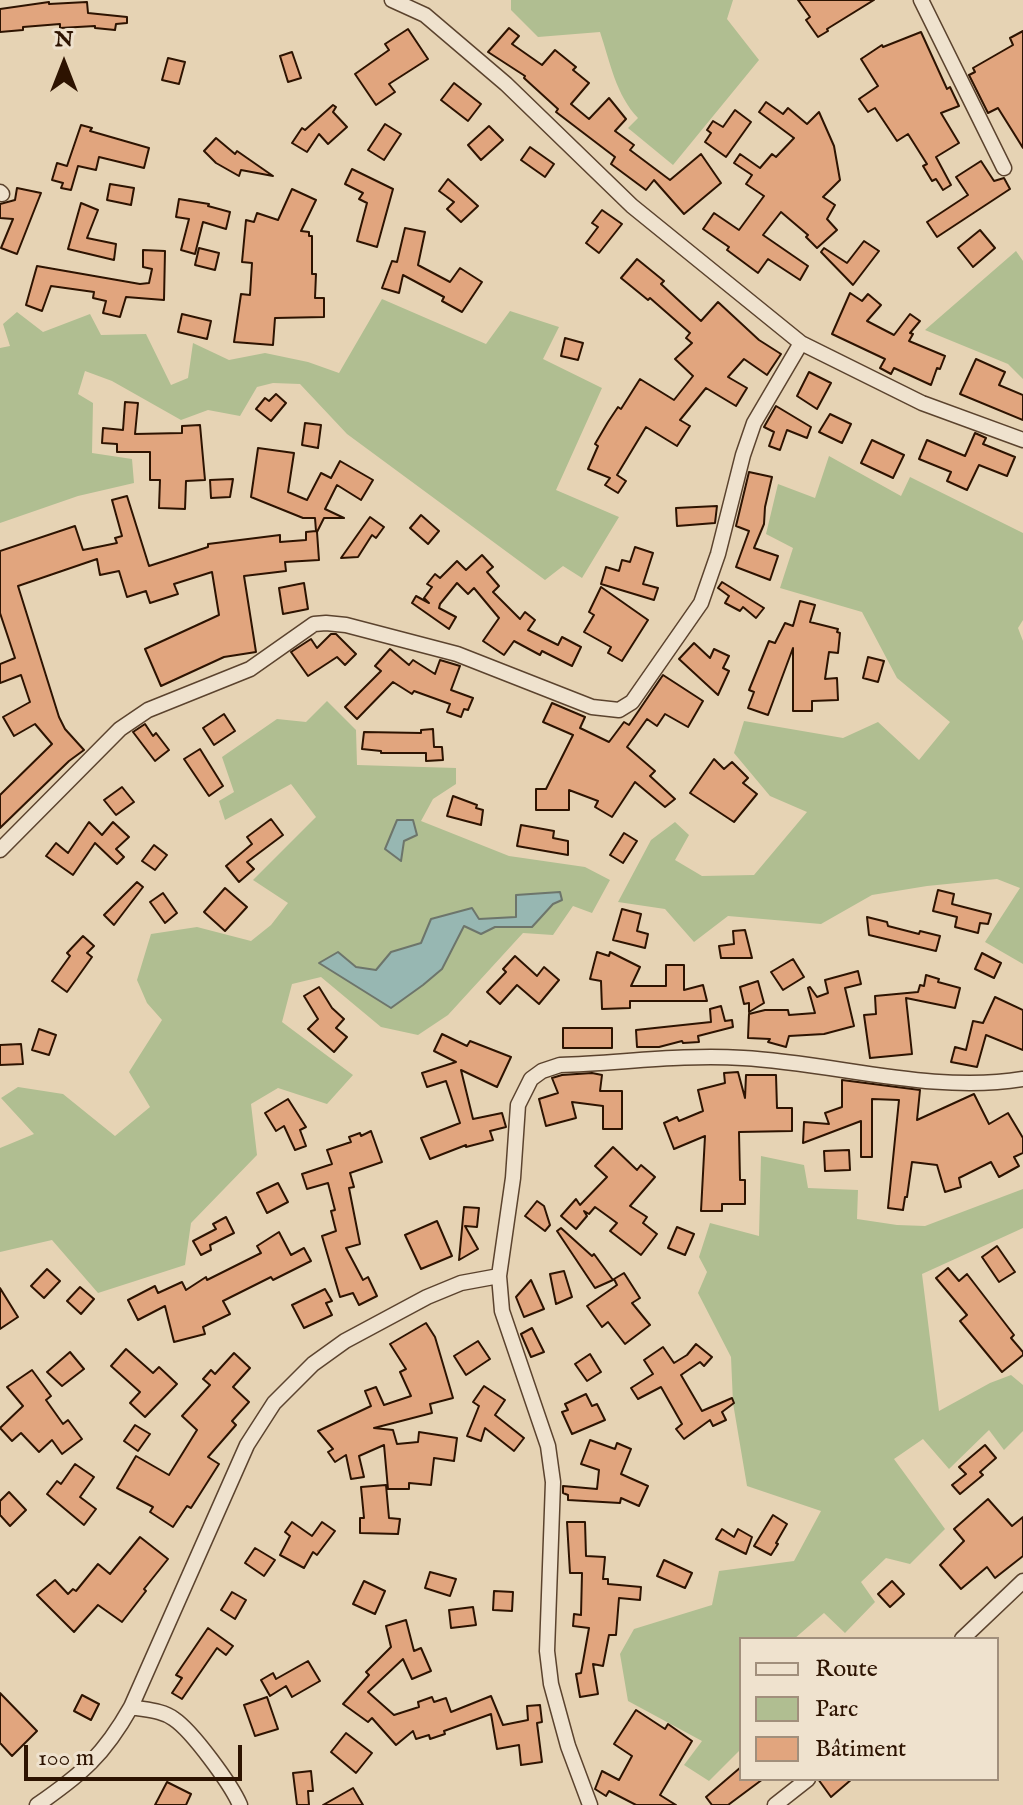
<!DOCTYPE html>
<meta charset="utf-8">
<style>
body{margin:0}
#map{position:relative;width:1023px;height:1805px;overflow:hidden;background:#e6d3b4;font-family:"IM FELL English",serif}
canvas{display:block}
.legend{position:absolute;left:739px;top:1637px;width:260px;height:144px;box-sizing:border-box;background:#efe2ce;border:2px solid #a18f7c;margin:0;padding:10px 14px;list-style:none;font-size:24px;color:#2d1301}
.legend li{display:flex;align-items:center;gap:16px;height:40px}
.legend b{width:40px;border:2px solid #a18f7c}
.north{position:absolute;left:24px;top:24px;width:80px;height:80px;-webkit-text-stroke:6px #efe2ce;paint-order:stroke;rotate:0deg;font-size:22px;font-weight:700;line-height:32px;text-align:center;color:#2d1301}
.north::after{content:'';display:block;margin:auto;width:28px;height:36px;background:#2d1301;clip-path:polygon(50% 0,100% 100%,50% 72%,0 100%)}
.scale{position:absolute;left:24px;top:1745px;width:218px;height:36px;box-sizing:border-box;border:4px solid #2d1301;border-top:0;padding-left:10px;font-size:24px;line-height:28px;white-space:nowrap;color:#2d1301;-webkit-text-stroke:6px #efe2ce;paint-order:stroke}
</style>
<div id="map">
<canvas width="1023" height="1805"></canvas>
<ul class="legend">
<li><b style="height:10px;background:#efe2ce"></b>Route</li>
<li><b style="height:22px;background:#b0be91"></b>Parc</li>
<li><b style="height:22px;background:#e1a57e"></b>Bâtiment</li>
</ul>
<div class="north">N</div>
<div class="scale">100 m</div>
</div>
<script>
const c = document.querySelector('canvas').getContext('2d');
c.lineJoin = 'round';
function fill(path, color) {
  c.fillStyle = color;
  c.fill(path, 'evenodd');
}
function trace(path, color, width, dash) {
  c.strokeStyle = color;
  c.lineWidth = width;
  c.lineCap = dash ? 'butt' : 'round';
  c.setLineDash(dash || []);
  c.stroke(path);
}
fill(new Path2D(`
 M511,0H733L727,19L759,60L673,165L628,128L638,118C616,95 610,62 600,32L538,37L511,10Z
 M1016,251L1023,261V379L1008,364L925,330Z
 M382,299L486,344L510,311L559,327L543,359L602,388L556,490L619,517L582,578L563,566L545,580L347,434L300,384L273,383L257,387L240,416L208,410L181,420L112,381L85,371L78,394L93,403L92,453L132,459L134,483L78,496L0,523V348L10,346L3,324L17,312L43,332L90,314L101,335L146,334L171,385L188,378L193,343L229,360L265,353L308,362L339,373Z
 M829,456L901,496L910,477L1023,533V620L1018,628L1023,641V964L985,942L1020,888L997,879L927,886L872,895L821,924L728,916L694,942L665,909L618,902L651,840L675,822L689,835L675,860L702,876L754,875L807,812L770,796L734,753L744,721L843,738L878,722L919,760L950,722L897,678L862,612L780,588L793,548L766,534L778,484L815,498Z
 M327,701L356,730L357,765L456,768V784L433,799L421,821L509,856L585,867L610,880L592,913L573,906L553,935L523,933L448,1015L418,1035L381,1027L321,977L292,984L282,1022L353,1075L327,1104L278,1088L251,1104L257,1155L191,1223L185,1265L98,1293L52,1240L0,1252V1148L34,1134L1,1098L18,1087L63,1094L115,1136L150,1107L129,1072L162,1020L147,1003L137,980L151,934L197,927L251,941L271,925L288,903L253,880L316,817L291,784L225,820L219,801L234,792L222,757L277,719L306,722Z
 M761,1156L804,1165L808,1188L858,1190L857,1219L897,1225L925,1226L1023,1189V1228L922,1274L939,1411L990,1383L1011,1375L1023,1385V1431L1004,1450L989,1430L949,1469L923,1439L894,1459L945,1529L910,1564L886,1558L861,1582L875,1602L845,1633L824,1613L794,1639H741V1749L709,1781L684,1765L702,1741L628,1701L620,1654L634,1629L712,1605L719,1571L794,1561L821,1511L747,1486L733,1403L731,1357L698,1293L707,1272L699,1257L710,1223L759,1236Z`), '#b0be91');
const water = new Path2D(`
 M397,820H413L417,835L404,841L401,861L385,849Z
 M560,892L562,900L553,904L532,927H495L481,934L464,926L442,969L423,985L391,1008L319,963L338,952L356,967L376,970L391,952L421,943L431,919L472,908L479,919L516,917V895Z`);
fill(water, '#97b7b2');
trace(water, '#6d756b', 2);
const building = new Path2D(`
 M798,0H874L827,29L828,31L818,37L806,20L810,17Z
 M49,2V4L87,2L88,13L127,17V23L116,24L115,30L95,28V26L60,28V24L23,27V30L0,32V9Z
 M509,28L519,36L512,44L542,65L555,50L576,67L573,70L589,83L571,104L589,119L609,98L626,119L615,131L634,145L630,150L670,180L701,154L721,183L684,214L654,180L646,190L611,164L615,157L556,112L558,109L524,78L525,76L488,52Z
 M408,29L428,59L389,84L395,92L376,105L355,74L389,50L385,44Z
 M1023,31V148L998,108L988,113L969,75L975,72L973,68L1013,45L1010,38Z
 M921,32L947,89L950,87L959,106L941,113L959,143L936,157L951,185L943,190L936,179L932,181L923,166L927,164L908,134L897,141L875,108L868,112L859,99L878,86L861,59L882,45L883,47Z
 M292,52L301,78L288,82L280,56Z
 M168,58L185,62L179,84L162,80Z
 M454,83L481,104L468,121L441,100Z
 M766,102L783,114L788,108L807,124L819,112L834,146L840,180L823,197L835,205L827,219L837,230L817,248L806,237L808,235L781,212L763,235L808,266L800,280L768,259L758,273L727,250L729,247L703,229L714,213L739,230L764,196L746,184L752,175L734,163L740,154L760,168L772,154L776,157L794,138L759,112Z
 M333,105L336,107L333,112L347,127L328,144L319,134L307,152L292,143L302,128L305,130Z
 M735,110L751,122L726,157L705,142L711,133L707,130L713,121L723,127Z
 M385,124L401,134L384,160L368,150Z
 M81,125L92,128L90,131L149,148L144,168L99,157L96,170L78,166L71,190L61,188L63,183L52,180L57,163L67,166Z
 M489,126L503,140L481,160L468,145Z
 M216,138L235,154L237,151L273,176L241,170L239,176L216,163L204,151Z
 M530,147L554,164L545,177L521,160Z
 M981,161L994,181L1004,178L1010,189L937,237L927,222L968,195L956,177Z
 M352,169L393,189L377,247L357,241L367,203L359,199L363,193L345,184Z
 M448,179L478,206L461,222L447,209L454,202L439,191Z
 M110,184L134,188L131,205L107,200Z
 M17,188L41,193L17,254L1,248L13,219L0,218V204L15,200Z
 M292,189L316,200L301,231L309,232V236H312V274H316L315,298H324V317L275,318L273,345L234,342L241,294L250,295L252,263L242,262L246,220L254,222L257,213L278,220Z
 M179,199L209,204L208,206L230,212L226,229L203,222L195,254L181,250L189,219L176,217Z
 M81,203L98,210L87,238L116,244L114,260L68,249Z
 M602,210L622,224L599,253L586,243L598,227L592,223Z
 M405,228L425,232L418,265L450,282L460,268L482,282L462,312L442,301L444,297L403,275L399,293L382,288L392,261L397,262Z
 M980,230L995,248L973,267L958,248Z
 M864,241L879,251L853,285L821,252L824,248L847,263Z
 M199,248L219,253L215,270L195,265Z
 M143,250L165,251L164,300L126,297L120,317L103,313L106,301L93,298L94,292L51,286L42,311L26,305L37,266L140,284L149,283L152,269L143,267Z
 M637,259L664,281L661,284L701,321L718,302L759,340L781,354L767,375L744,359L728,377L747,388L736,406L706,388L680,420L690,426L677,446L646,427L617,475L626,481L618,493L605,485L610,478L588,469L598,446L595,444L608,422L618,407L621,409L640,379L674,400L693,376L675,359L692,343L686,338L690,333L650,298L648,300L621,278Z
 M850,293L862,301L868,294L881,305L867,321L894,335L910,314L920,321L910,333L913,334L909,341L945,356L940,369L937,368L931,385L894,368L891,374L880,368L885,359L832,334Z
 M182,314L211,321L207,339L178,332Z
 M565,338L583,343L578,360L561,356Z
 M976,359L1005,372L999,385L1023,395V420L960,394Z
 M809,372L831,383L817,409L797,396Z
 M276,394L286,403L271,421L256,409L265,398L269,401Z
 M125,402L138,403L135,434L182,433V426L200,425L205,480L186,481L185,509L159,508L160,480H150V452H117V444L102,443L103,428L123,430Z
 M776,406L811,427L807,438L787,430L780,450L769,446L774,432L764,427Z
 M830,414L851,424L842,443L819,432Z
 M305,423L321,425L318,448L302,445Z
 M975,433L986,438L983,444L1015,457L1007,476L979,465L967,490L947,481L951,472L919,459L927,440L965,456Z
 M872,440L904,455L893,478L861,463Z
 M258,448L294,453L288,492L307,500L321,473L331,478L340,461L373,480L361,500L337,485L325,509L344,518H324L317,532L319,560L285,562L286,571L244,576L256,652L224,657L161,686L145,649L219,615L212,572L174,584L178,594L150,603L146,591L127,597L119,571L100,575L97,559L18,586L59,717L65,729L84,750L69,761L0,828V795L52,744L35,724L14,736L3,717L30,702L21,675L0,683V664L15,658L0,613V551L75,526L83,550L117,543L115,538L122,536L112,500L127,496L149,566L208,547V544L280,535V542L306,540V532L316,531L315,518H303L251,497Z
 M749,472L772,477L765,507L764,524L754,548L778,556L770,580L736,567L749,531L736,526Z
 M233,479L230,497L211,498L210,480Z
 M717,506L715,523L677,526L676,508Z
 M421,515L439,531L428,544L410,528Z
 M370,517L384,527L376,538L372,535L358,557L341,558Z
 M635,547L653,553L643,584L658,588L654,600L601,584L606,567L619,571L622,560L630,562Z
 M482,555L493,567L487,572L499,586L493,592L520,619L525,612L535,620L528,630L558,645L562,637L581,647L572,666L542,651L540,655L514,641L504,655L483,641L499,618L474,588L468,594L457,583L440,604L439,608L456,617L449,629L412,603L416,596L429,603L424,598L432,587L427,584L435,574L440,578L457,561L466,570Z
 M722,582L764,608L756,618L743,607L740,611L725,603L729,596L718,588Z
 M304,583L308,609L283,614L279,588Z
 M601,587L648,620L622,661L608,653L611,647L584,632L594,615L589,612Z
 M800,601L815,605L810,622L838,629L837,632L840,633L838,653L829,652L825,679L837,678L838,700L812,701V711H793V648L768,715L748,708L754,692L749,690L769,641L775,643L785,623L793,626Z
 M331,634H336L356,654L345,665L337,657L308,676L291,652L311,639L317,648Z
 M694,643L710,658L714,649L729,656L723,668L729,671L718,695L679,659Z
 M390,649L409,665L413,660L435,674L440,660L460,666L451,690L473,698L468,710L464,709L461,717L447,712L450,704L414,691L412,694L393,682L357,719L345,707L381,671L375,666Z
 M868,657L884,661L878,682L863,678Z
 M663,675L703,701L688,727L665,714L657,726L647,719L627,747L655,771L650,776L675,799L665,807L635,782L612,817L595,807L598,801L569,790V810H536V789H546L573,735L543,722L552,703L585,717L580,728L609,742L624,722L629,725Z
 M224,714L235,731L214,745L203,728Z
 M145,724L153,736L156,733L169,750L155,761L133,732Z
 M433,729L434,747H442L443,760L426,761V753H381V751L362,749L364,732L421,733V730Z
 M200,749L223,786L209,796L184,759Z
 M714,759L724,769L732,762L748,778L743,783L757,794L734,822L690,793Z
 M122,787L134,802L116,815L104,800Z
 M453,796L477,805L476,808L483,810L481,825L447,816Z
 M271,819L283,835L247,862L254,869L239,882L226,866L252,844L247,837Z
 M89,822L102,835L113,822L129,837L116,849L124,857L117,864L95,843L73,875L46,856L56,843L68,853Z
 M521,825L554,831L553,838L568,841V855L517,846Z
 M624,833L637,841L623,863L610,855Z
 M154,845L167,855L155,870L142,861Z
 M137,882L143,887L114,925L104,915Z
 M225,888L247,907L225,931L204,912Z
 M938,890L954,894L952,904L991,914L988,924L980,923L978,933L955,927L957,917L933,911Z
 M163,893L177,913L165,923L150,902Z
 M622,909L641,914L637,931L648,934L645,948L613,940Z
 M867,917L887,922L888,926L919,934L920,931L940,936L936,951L869,935Z
 M745,930L752,958H721L719,946L734,944L733,931Z
 M83,936L94,946L87,953L92,957L67,992L52,981L70,956L67,953Z
 M597,952L609,956L610,952L640,967L631,986H666V965H684V990L703,985L707,1001H630V1008L602,1009L601,981L590,979Z
 M982,953L1001,963L994,978L975,969Z
 M515,956L537,976L544,967L559,980L539,1004L517,985L500,1004L487,992L506,972L503,969Z
 M793,959L804,977L783,990L771,972Z
 M858,971L861,984L845,988L854,1026L824,1034L789,1036L786,1047L768,1042L770,1039L748,1038L749,1014L765,1010H788L789,1015L815,1013L808,988L810,987L817,997L828,993L825,980Z
 M926,975L939,979L938,982L960,988L955,1008L906,998L912,1054L870,1058L864,1015L876,1014L875,996L918,992L920,985L924,986Z
 M758,981L764,1003L749,1012V1003L744,1004L740,987Z
 M319,987L332,1008L344,1019L336,1028L347,1037L334,1052L308,1029L318,1019L304,996Z
 M995,997L1023,1010V1050L986,1035L977,1067L951,1062L955,1047L966,1050L973,1021L983,1023Z
 M721,1006L725,1021L732,1020L733,1027L698,1036L699,1042L683,1043L682,1041L659,1047H637L636,1030L711,1022L710,1009Z
 M563,1028H612V1048H563Z
 M39,1029L56,1035L49,1055L32,1050Z
 M442,1034L467,1046L470,1041L511,1057L497,1087L461,1070L473,1119L502,1113L506,1127L490,1131L493,1140L466,1147V1145L430,1159L421,1138L460,1123L446,1081L427,1087L422,1073L456,1062L434,1051Z
 M21,1044L23,1064L0,1065V1045Z
 M738,1072L745,1098L746,1075H776L777,1108H792V1131L739,1132L740,1180H745V1204H722V1211H701L705,1136L674,1149L664,1123L677,1117L679,1121L703,1111L698,1090L725,1083L724,1073Z
 M592,1073L602,1075L600,1091H622V1129H603V1106L572,1102L576,1118L546,1126L539,1099L558,1093L552,1078L562,1075Z
 M842,1080L920,1090L917,1120L974,1094L989,1124L1008,1113L1023,1138V1153L1014,1157L1019,1166L999,1177L991,1162L959,1178L961,1187L945,1192L937,1165L912,1162L907,1197H905L903,1210L888,1208L899,1100L872,1099V1157H861V1121L803,1143L804,1122L829,1124L825,1113L842,1107Z
 M288,1099L306,1127L300,1130L306,1146L295,1150L284,1126L276,1131L265,1113Z
 M371,1131L382,1162L350,1173L354,1187L349,1188L360,1244L346,1248L363,1280L368,1277L377,1296L359,1305L353,1293L340,1297L322,1236L336,1231L331,1211L335,1210L328,1183L307,1189L302,1174L332,1164L327,1150L351,1142L349,1137L360,1133L361,1136Z
 M613,1147L637,1170L641,1165L655,1177L630,1206L647,1217L643,1223L657,1234L641,1255L610,1231L617,1223L595,1207L589,1214L584,1211L587,1216L576,1229L561,1216L576,1199L580,1205L607,1177L595,1166Z
 M849,1150L850,1170L825,1171L824,1151Z
 M278,1183L288,1202L267,1213L257,1193Z
 M537,1201L544,1206L550,1225L545,1231L525,1216Z
 M464,1207L479,1208L477,1227L465,1226L478,1249L459,1260Z
 M226,1217L234,1233L210,1245L211,1250L201,1255L193,1241L216,1229L213,1224Z
 M437,1221L452,1256L421,1269L405,1235Z
 M677,1227L694,1234L685,1255L668,1248Z
 M561,1228L592,1256L594,1254L613,1280L595,1288L557,1231Z
 M279,1232L291,1255L304,1248L311,1261L273,1280L271,1277L223,1301L230,1314L203,1327L205,1334L174,1342L165,1306L138,1320L128,1300L155,1286L158,1293L182,1282L186,1290L206,1277L207,1280L261,1253L257,1246Z
 M997,1246L1015,1272L999,1282L982,1257Z
 M948,1268L959,1281L967,1274L1014,1335L1011,1338L1023,1352V1355L1002,1372L960,1321L967,1315L936,1278Z
 M47,1269L60,1281L44,1298L31,1286Z
 M564,1271L572,1297L556,1304L550,1274Z
 M624,1273L640,1298L632,1303L650,1325L625,1344L608,1322L602,1327L587,1306L617,1285L614,1279Z
 M531,1280L544,1309L524,1317L516,1297Z
 M80,1287L94,1299L81,1314L67,1301Z
 M0,1288L18,1317L0,1329Z
 M325,1289L332,1301L326,1303L332,1315L304,1328L292,1305Z
 M426,1323L435,1337L453,1398L430,1404L432,1413L374,1428L393,1430L397,1444L418,1442L419,1432L457,1438L454,1461L434,1458L431,1485L409,1483V1489H388L384,1445L359,1456L364,1477L351,1479L346,1455L335,1462L328,1452L333,1449L318,1431L371,1406L365,1391L376,1387L384,1405L411,1396L400,1372L406,1369L390,1344Z
 M532,1328L544,1352L531,1357L521,1334Z
 M478,1341L490,1359L466,1375L454,1356Z
 M696,1344L712,1357L704,1366L700,1362L681,1375L702,1411L732,1398L734,1403L722,1412L726,1420L713,1426L710,1420L684,1439L676,1429L682,1424L661,1387L638,1399L631,1388L653,1374L644,1360L663,1347L674,1363L687,1355Z
 M126,1349L153,1373L159,1367L177,1384L145,1417L130,1403L140,1392L111,1366Z
 M70,1352L84,1369L62,1386L47,1372Z
 M234,1353L250,1368L233,1387L249,1402L232,1421L236,1425L208,1457L219,1464L191,1508L187,1506L173,1527L150,1512L153,1507L117,1488L136,1456L169,1475L197,1430L182,1416L210,1385L203,1379L211,1370L215,1374Z
 M590,1354L601,1372L587,1381L575,1364Z
 M32,1370L51,1396L46,1400L63,1424L68,1420L82,1439L62,1454L52,1440L39,1452L21,1433L12,1441L0,1428L23,1406L7,1387Z
 M484,1386L505,1400L495,1415L524,1438L514,1451L485,1428L481,1441L467,1436L479,1406L473,1402Z
 M586,1394L592,1406L597,1404L605,1420L572,1434L562,1412L568,1410L565,1404Z
 M135,1425L150,1434L138,1451L124,1441Z
 M590,1440L615,1449L617,1443L631,1449L621,1474L648,1486L639,1506L621,1498L620,1503L568,1500V1495L563,1493V1486L597,1489L599,1470L581,1464Z
 M985,1445L996,1458L980,1472L983,1475L960,1494L952,1485L966,1474L959,1467Z
 M75,1464L94,1477L80,1497L96,1509L84,1525L47,1494L57,1481L61,1484Z
 M386,1485L389,1518L400,1519L398,1534L360,1533V1518H364L361,1487Z
 M9,1492L26,1510L10,1526L0,1515V1501Z
 M988,1499L1012,1526L1023,1517V1556L995,1578L987,1567L961,1589L940,1565L964,1541L954,1529Z
 M773,1515L787,1524L776,1543L778,1544L771,1555L754,1546Z
 M292,1522L312,1536L322,1522L335,1531L317,1555L313,1552L304,1568L280,1555L290,1536L285,1532Z
 M567,1522H585L586,1556L605,1557L603,1579H608V1584L641,1587L640,1600L619,1598L616,1635H609L603,1666L593,1664L598,1694L580,1697L576,1674L581,1673L589,1628L573,1626L574,1614L581,1615L582,1573H570Z
 M722,1529L734,1537L738,1529L752,1537L746,1554L716,1539Z
 M140,1537L168,1559L144,1589L146,1591L122,1622L98,1605L74,1632L37,1595L55,1580L68,1594L73,1589L76,1591L98,1564L110,1574Z
 M255,1548L275,1560L264,1576L245,1563Z
 M664,1560L692,1573L685,1588L657,1576Z
 M430,1572L456,1579L450,1596L425,1588Z
 M364,1581L385,1591L375,1614L353,1604Z
 M892,1581L904,1594L890,1607L878,1594Z
 M494,1591L513,1592L512,1611L493,1610Z
 M232,1592L246,1600L235,1619L221,1610Z
 M473,1607L476,1625L451,1628L449,1610Z
 M406,1620L414,1651L421,1648L431,1671L412,1679L403,1659L368,1692L394,1715L419,1707L418,1702L432,1697L434,1702L446,1698L451,1712L491,1696L503,1725L528,1720L527,1706L540,1705L542,1722L537,1723L542,1762L521,1765L519,1745L497,1749L491,1714L444,1731L445,1734L430,1739L429,1735L416,1739L413,1731L396,1745L372,1718L368,1722L343,1704L369,1675L366,1672L391,1647L386,1626Z
 M208,1628L233,1646L226,1655L217,1648L182,1699L172,1693L182,1678L176,1675Z
 M308,1661L320,1681L292,1697L286,1686L270,1696L261,1680L273,1673L276,1679Z
 M0,1693L37,1731L12,1756L0,1743Z
 M82,1695L99,1704L91,1720L74,1711Z
 M267,1697L278,1729L255,1736L244,1705Z
 M636,1710L665,1729L668,1724L692,1741L660,1795L676,1805H636L609,1791L606,1796L595,1789L602,1771L619,1780L632,1756L614,1744Z
 M346,1733L372,1753L356,1773L331,1752Z
 M741,1767V1779H763L728,1805H712L706,1797Z
 M311,1771L313,1791H308L309,1805H297L293,1773Z
 M818,1779H852L831,1797Z
 M167,1782L191,1794L186,1805H155Z
 M353,1788L363,1805H323Z`);
fill(building, '#e1a57e');
trace(building, '#2d1301', 2);
const street = new Path2D(`
 M392,0L425,15L506,84L632,206L801,343L922,403L1023,440
 M921,0L1004,168
 M0,192L2,194
 M0,850L120,729L148,710L250,669L314,624L326,623L346,625L457,654L592,707L619,710L632,702L701,603L718,554L743,455L754,423L801,343
 M962,1639L1023,1581
 M131,1707C145,1710 162,1710 174,1719C192,1731 231,1784 240,1805
 M37,1805C82,1774 104,1755 131,1707L247,1445L274,1403L313,1364L345,1341L427,1297L461,1283L499,1276
 M590,1805L568,1746L551,1684L547,1651L553,1482L548,1446L502,1311L499,1276L513,1178L518,1105L531,1079L542,1071L560,1065C621,1063 683,1054 743,1058C835,1063 932,1094 1023,1079
 M775,1805L808,1779`);
trace(street, '#5b432e', 17);
trace(street, '#efe2ce', 14);
</script>
